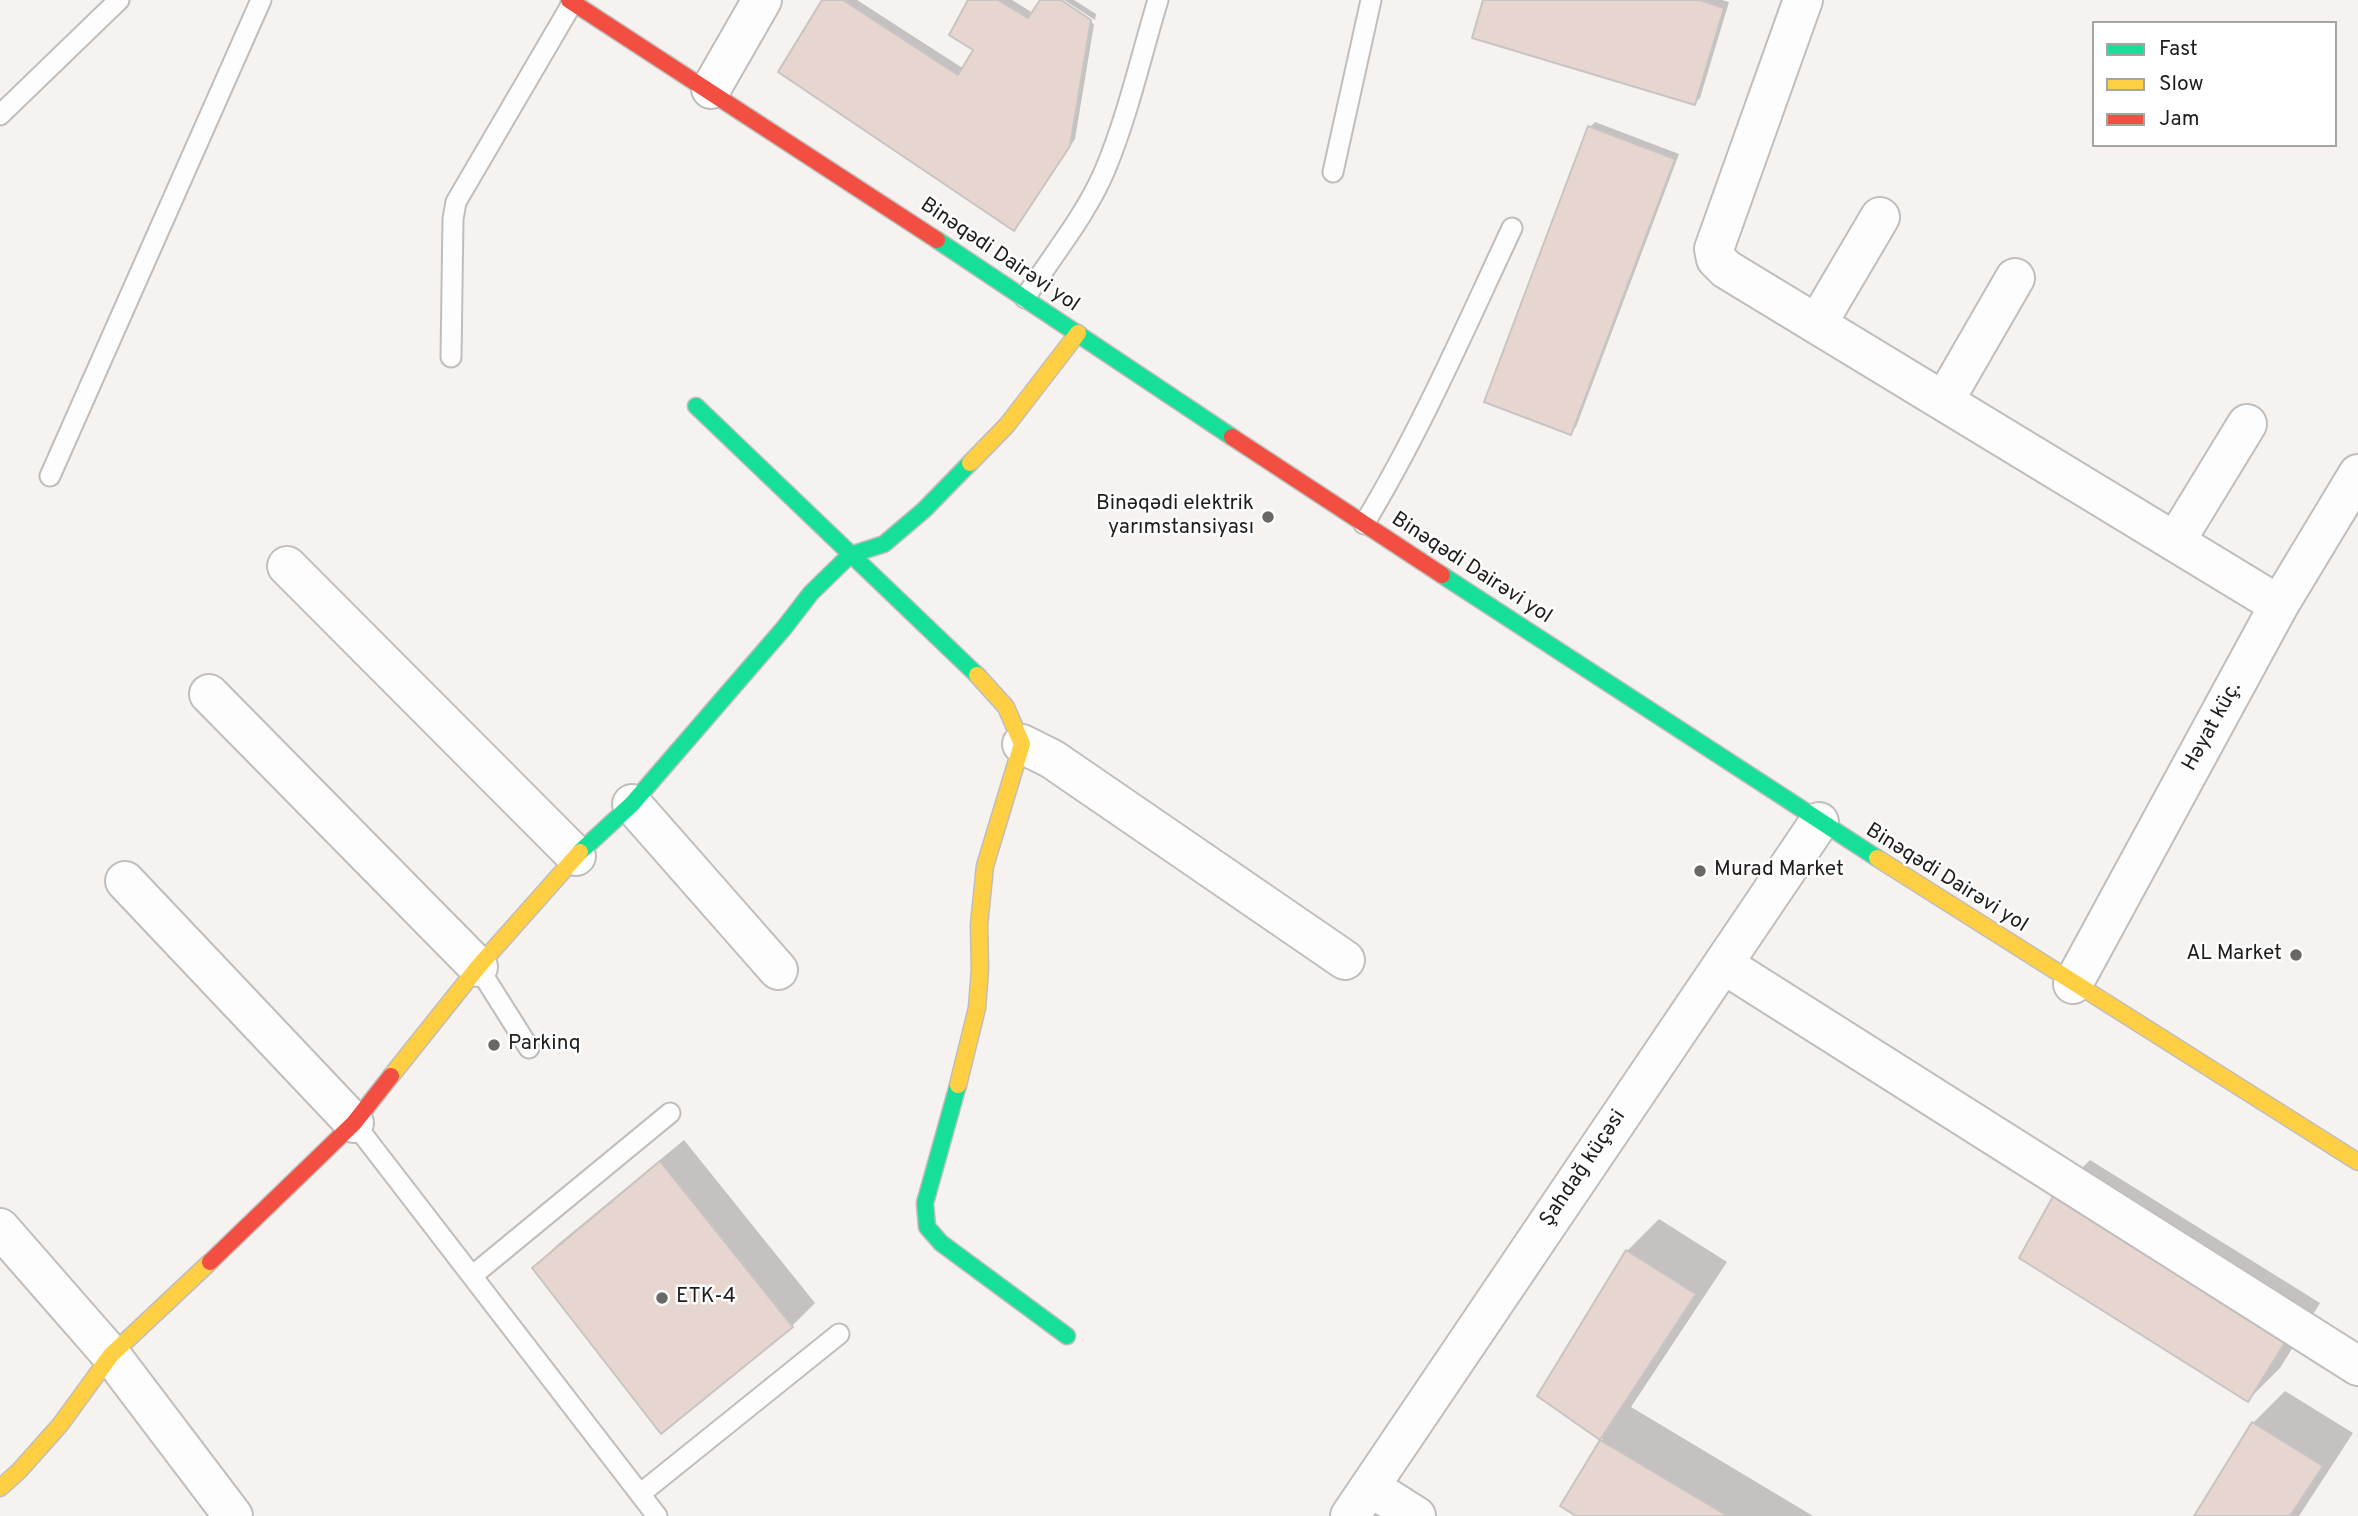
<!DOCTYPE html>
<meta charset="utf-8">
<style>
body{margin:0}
#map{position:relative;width:2358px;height:1516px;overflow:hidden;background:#f5f2f0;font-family:Overpass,sans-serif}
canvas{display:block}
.legend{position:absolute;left:2092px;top:21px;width:245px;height:126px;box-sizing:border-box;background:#fff;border:2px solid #a5a5a4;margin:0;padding:9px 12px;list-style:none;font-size:21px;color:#1e1d1c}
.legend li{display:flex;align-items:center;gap:14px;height:35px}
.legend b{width:35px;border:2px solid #a5a5a4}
</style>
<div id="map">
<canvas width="2358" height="1516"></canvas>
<ul class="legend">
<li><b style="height:9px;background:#16e098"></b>Fast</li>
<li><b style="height:9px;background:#ffcf43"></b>Slow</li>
<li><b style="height:9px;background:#f24e42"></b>Jam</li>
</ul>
</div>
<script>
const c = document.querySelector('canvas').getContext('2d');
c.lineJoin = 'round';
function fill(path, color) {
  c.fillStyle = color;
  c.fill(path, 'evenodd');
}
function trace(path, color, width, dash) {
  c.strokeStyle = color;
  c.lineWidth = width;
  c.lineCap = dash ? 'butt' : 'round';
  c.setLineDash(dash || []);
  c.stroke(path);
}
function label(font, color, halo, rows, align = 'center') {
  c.font = font + ' Overpass,sans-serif';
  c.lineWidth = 5;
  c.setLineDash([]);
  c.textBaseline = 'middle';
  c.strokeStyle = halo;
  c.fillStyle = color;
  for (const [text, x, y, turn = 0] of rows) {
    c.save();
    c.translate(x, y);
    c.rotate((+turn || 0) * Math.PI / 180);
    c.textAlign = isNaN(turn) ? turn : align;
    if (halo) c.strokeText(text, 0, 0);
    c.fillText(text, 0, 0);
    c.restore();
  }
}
fill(new Path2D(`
 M825,0H857L964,69L976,50L970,0H1012L1033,13L1042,0H1057L1094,24L1075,139L1014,229Z
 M1064,0H1074L1096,14L1095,20Z
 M1485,0H1722L1729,2L1700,98L1695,103Z
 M1595,122L1679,154L1576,427L1570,433L1590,127Z
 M684,1140L815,1303L792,1326L534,1268L557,1245Z
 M2090,1160L2320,1303L2280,1368L2248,1400L2058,1192Z
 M1659,1219L1727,1262L1631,1407L1813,1516H1580L1562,1505L1603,1439L1539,1396L1627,1251Z
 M2285,1391L2353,1433L2299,1516H2196L2253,1423Z`), '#0003');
const building = new Path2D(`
 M822,0H843L958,75L973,50L949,35L968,0H998L1028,18L1040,0H1061L1091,20L1070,146L1014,231L778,72Z
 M1483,0H1700L1724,8L1695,105L1472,38Z
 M1588,126L1675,159L1571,435L1484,402Z
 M660,1161L793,1327L661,1434L532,1268Z
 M2056,1191L2289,1336L2248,1402L2019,1258Z
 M1626,1250L1696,1294L1600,1440L1537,1396Z
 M2252,1422L2323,1466L2290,1516H2194Z
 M1600,1440L1728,1516H1576L1560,1506Z`);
fill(building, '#e7d6d0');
trace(building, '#c7c4c3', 2);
const lane = new Path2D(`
 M0,115L119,0
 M1333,172L1371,0
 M1025,298C1052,256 1086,215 1105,170C1128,115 1141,56 1158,0
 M451,357L453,219L456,202L573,2
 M50,476L261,0
 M1364,524C1421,430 1465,328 1512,228
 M478,967L529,1048
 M354,1123L657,1516
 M472,1276L670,1113
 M640,1494L839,1334`);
const street = new Path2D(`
 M1803,0L1714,249L1716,259L1726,269L2279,605
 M711,89L762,0
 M1817,324L1880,217
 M1944,401L2015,278
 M2175,542L2247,424
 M287,566L576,856
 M209,694L478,967
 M1022,744L1052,759L1345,960
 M632,804L778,970
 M125,881L354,1123
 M1723,964L2358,1366
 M2073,984L2279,605L2358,474
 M0,1228L111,1355L233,1516
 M1370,1487L1416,1516
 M1350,1516L1819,822`);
const fast = new Path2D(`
 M937,240L1232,437
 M696,406L977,675
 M1442,575L1877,858
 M580,852L632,804L784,628L811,593L850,555L884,544L924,510L970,463
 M958,1085L925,1203L927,1227L941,1243L1067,1336`);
const slow = new Path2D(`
 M970,463L1007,425L1078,333
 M1877,858L2358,1162
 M391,1076L478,967L580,852
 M958,1085L977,1008L980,969L979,925L985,866L1022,744L1006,707L977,675
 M0,1488L19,1471L60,1425L111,1355L210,1262`);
const jam = new Path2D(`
 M569,0L937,240
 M1232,437L1442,575
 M210,1262L354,1123L391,1076`);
trace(lane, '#c0bebc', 23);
trace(street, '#c0bebc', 42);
trace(fast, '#c0bebc', 19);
trace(slow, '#c0bebc', 19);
trace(jam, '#c0bebc', 19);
trace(lane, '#fefdfd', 19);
trace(street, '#fefdfd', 38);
trace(fast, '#16e098', 16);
trace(slow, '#ffcf43', 16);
trace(jam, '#f24e42', 16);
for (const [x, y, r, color] of [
 [1268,517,7,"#696866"],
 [1700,871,7,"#696866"],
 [2296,955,7,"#696866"],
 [494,1045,7,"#696866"],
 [662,1298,7,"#696866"]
]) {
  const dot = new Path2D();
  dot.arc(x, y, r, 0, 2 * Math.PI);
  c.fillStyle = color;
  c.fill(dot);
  trace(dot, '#fff', 2.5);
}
label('21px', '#1e1d1c', '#fff', [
 ["Binəqədi Dairəvi yol",999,256,34],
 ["Binəqədi Dairəvi yol",1471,569,33],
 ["Həyat küç.",2213,727,-61],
 ["Binəqədi Dairəvi yol",1946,879,32],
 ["Şahdağ küçəsi",1584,1169,-56]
]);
label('21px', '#1e1d1c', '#fff', [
 ["Binəqədi elektrik",1254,505,"right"],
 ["yarımstansiyası",1254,529,"right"],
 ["Murad Market",1714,871],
 ["AL Market",2282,955,"right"],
 ["Parkinq",508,1045],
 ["ETK-4",676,1298]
], 'left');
</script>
